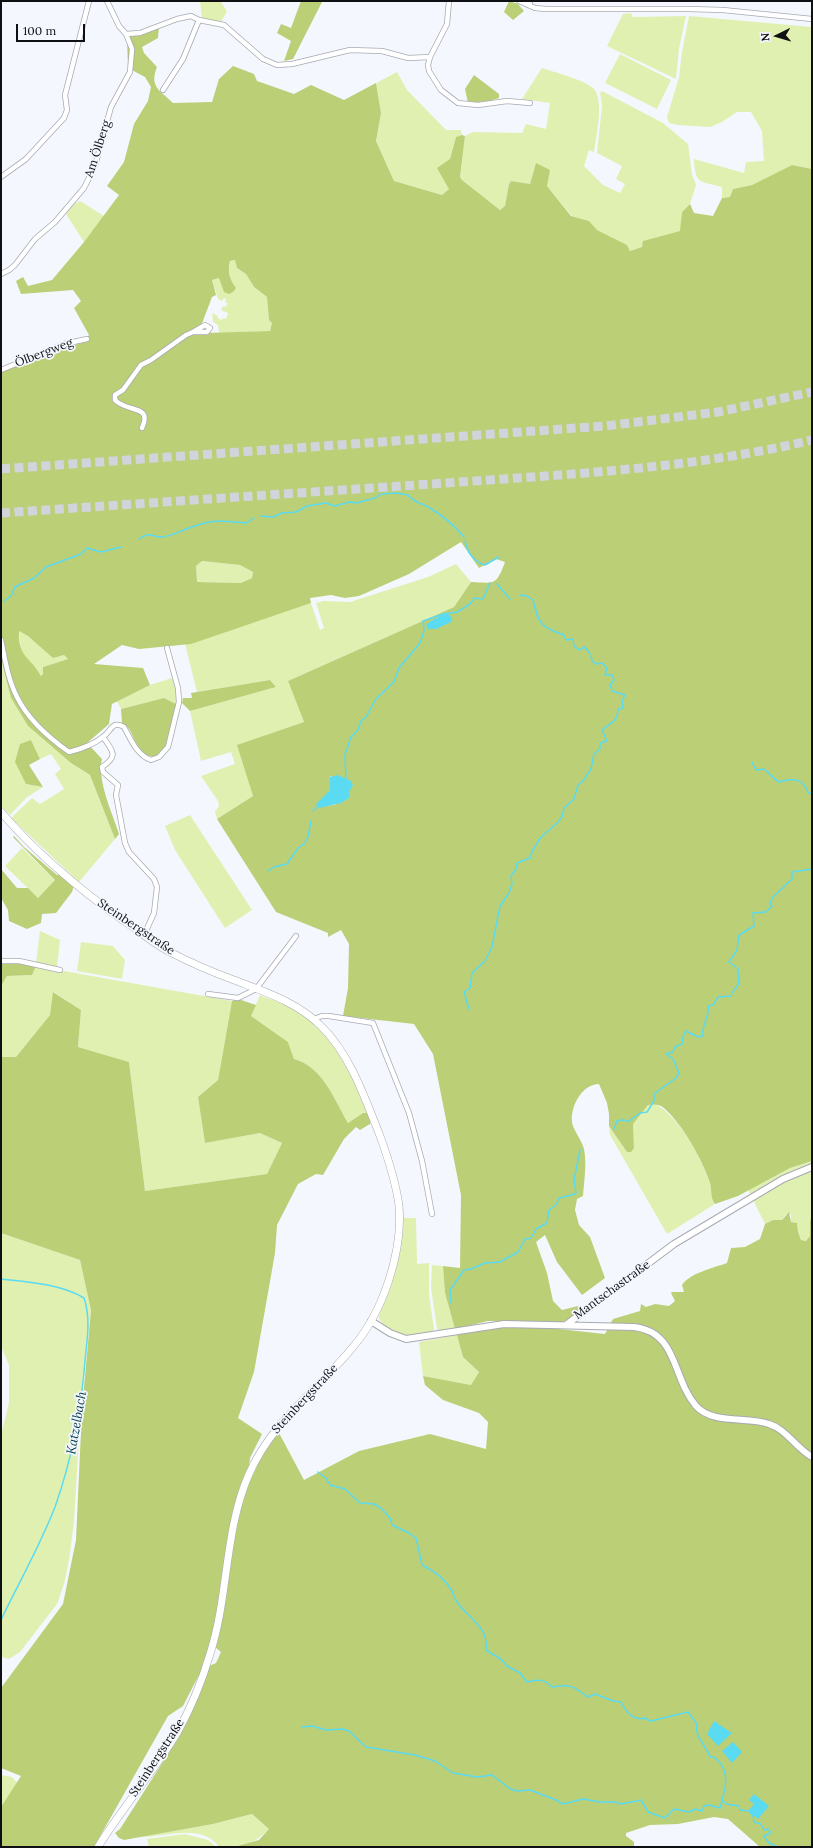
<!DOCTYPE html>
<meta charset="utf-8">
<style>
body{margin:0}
#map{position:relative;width:813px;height:1848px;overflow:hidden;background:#f4f7fe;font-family:Lora,serif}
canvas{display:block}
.frame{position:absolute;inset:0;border:2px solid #0f1013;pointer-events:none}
.north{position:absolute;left:757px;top:16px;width:40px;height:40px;-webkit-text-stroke:3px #f4f7fe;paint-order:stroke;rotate:265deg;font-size:11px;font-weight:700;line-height:16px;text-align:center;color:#0f1013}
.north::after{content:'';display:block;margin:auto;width:14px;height:18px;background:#0f1013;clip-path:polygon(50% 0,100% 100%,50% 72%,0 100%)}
.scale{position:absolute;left:16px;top:24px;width:69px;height:18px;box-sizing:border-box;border:2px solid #0f1013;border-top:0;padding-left:5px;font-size:12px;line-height:14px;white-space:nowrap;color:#0f1013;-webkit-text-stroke:3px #f4f7fe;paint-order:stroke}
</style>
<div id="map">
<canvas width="813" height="1848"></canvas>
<div class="frame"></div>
<div class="north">N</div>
<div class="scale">100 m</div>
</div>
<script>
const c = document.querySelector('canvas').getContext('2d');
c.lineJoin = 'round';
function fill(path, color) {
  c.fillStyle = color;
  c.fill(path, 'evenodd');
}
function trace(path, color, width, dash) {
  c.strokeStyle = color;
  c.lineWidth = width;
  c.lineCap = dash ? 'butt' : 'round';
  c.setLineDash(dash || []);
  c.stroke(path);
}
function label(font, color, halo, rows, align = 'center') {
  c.font = font + ' Lora,serif';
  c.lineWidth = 3.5;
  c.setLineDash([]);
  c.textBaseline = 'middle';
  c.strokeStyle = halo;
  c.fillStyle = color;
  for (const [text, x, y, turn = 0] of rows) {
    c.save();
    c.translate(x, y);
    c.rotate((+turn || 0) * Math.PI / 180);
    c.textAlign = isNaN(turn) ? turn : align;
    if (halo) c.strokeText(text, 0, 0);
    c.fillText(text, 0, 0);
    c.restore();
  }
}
fill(new Path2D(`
 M200,1H220L227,11L221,22L202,19Z
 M631,13L633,17L686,16L679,48L676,79L607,46L623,14Z
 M689,16L812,27V169L792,165L752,185L733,189L730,197L722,198V187C699,181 695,184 694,159L744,173L746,162L764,161L762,131L751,112H737L722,122L710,127L678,125L669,123L667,117L679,77L682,52Z
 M620,54L671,80L657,109L605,83Z
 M542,68C554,72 584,80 593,88C605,99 596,137 594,152L589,150L584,166L603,185L620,193L625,184L616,179L622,166L597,153L602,106L600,93L602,91L663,123L688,144L692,174L696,185L690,204L682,212L681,231L644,241L642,247L630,251L627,245L597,230L588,221L572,216L547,186L536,163L530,184L511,181L509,184L505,206L500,210L462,180L460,177L465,136L473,132L522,133L526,124L546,129L550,103L522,99Z
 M397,72L407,90L446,130H461L462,135L456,137L450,159L449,189L442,195L394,181L376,141L381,113L376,83Z
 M80,201L104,216L84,242L66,214L71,205Z
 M235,260L237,268L246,274L254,287L267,297L269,320L272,323L270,331L219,333L218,325L213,322L212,313L218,316L217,318L222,320L223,318L226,319L228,313L221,310L223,306L226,307L227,303L225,302L226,299L224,298L222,301L218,299L212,280L219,278L232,284L228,266L230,261Z
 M202,561L240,565L253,572L252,578L241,583L197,582L196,566Z
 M456,564L471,582L454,607L288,681L304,722L238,745L253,796L217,819L215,812L219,806L218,801L201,776L235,764L231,752L201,761L190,711L276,687L270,680L197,692L185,644L311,603L320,630L324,628L316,603L324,601L350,602L428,577Z
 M19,631L28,636L53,657L64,655L68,659L43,667V674L41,676L37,670L21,652Z
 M1,658L11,698L28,726L71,763L90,775L115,839L79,882L12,819L13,816L32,798L40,804L64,789L55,774L61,769L51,754L40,759L31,740L26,784L43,787L26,798L10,815L1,806Z
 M172,678L177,694L176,704L164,698L121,709L117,701L150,685Z
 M190,815L252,910L225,928L175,850L165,826Z
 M22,848L55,880L38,898L5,866Z
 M40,931L60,940L57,968L36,963Z
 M81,942L113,946L125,960L122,979L77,971Z
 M36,966L232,1001L218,1080L198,1097L205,1143L260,1133L282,1143L267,1174L145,1191L129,1062L78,1047L81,1010L54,992L50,1015L16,1057H1V986L7,976L32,975Z
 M260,995C270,1000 281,1001 291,1007C332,1031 350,1071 368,1113H363L348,1123C334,1099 323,1067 294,1059L288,1042L251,1016Z
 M655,1104C678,1115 703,1160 710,1184C712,1192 710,1197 715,1204L667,1234L610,1135L609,1126L627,1152L634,1148L633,1124L648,1105Z
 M812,1161L811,1230L810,1236L806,1241L801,1240L798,1232L797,1223L791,1222V1214H786L782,1220H773L765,1224L748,1190L790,1168Z
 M401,1204H403L404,1218H416L417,1264L429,1263V1295L434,1329L432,1333C410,1337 394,1339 379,1319C378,1308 391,1299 390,1281Z
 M1,1233L80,1260L91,1309L81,1405L74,1521L69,1560L64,1584L57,1604L20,1652L9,1659L1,1657V1435L9,1403V1365L1,1346Z
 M432,1265L443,1266L445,1293L455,1329L439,1331L437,1329L431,1288Z
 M457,1335L463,1357L479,1372L471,1385L423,1376L419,1342Z
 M1,1775L12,1777L17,1783L1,1807Z
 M252,1814L269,1829C254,1845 240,1847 219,1847C201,1822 165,1838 140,1837L213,1824Z
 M185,1834L208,1840L216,1847H149L147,1839Z`), '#e0f0b1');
fill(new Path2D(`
 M301,1L322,2L293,59L284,61L291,41L277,33L281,24L291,28Z
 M509,1L518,4L524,11L513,20L504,12Z
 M159,27L158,38L142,47L144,53L157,67C149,87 160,90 173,103L212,102L219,79L233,66L254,74L257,81L294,94L311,85L344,100L376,83L381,113L376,141L394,181L442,195L449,189L437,168L450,159L456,137L462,135L465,136L460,177L462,180L500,210L505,206L509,184L511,181L530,184L536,163L550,170L547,186L571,216L589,221L597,230L627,245L630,251L642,247L643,241L680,231L682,212L690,204L694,213L713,216L722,198L730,197L733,189L752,185L792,165L812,169V1161L790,1168L738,1196L715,1204C710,1197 712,1191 710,1183C703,1161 683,1125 665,1109C660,1104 654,1104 648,1105L633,1124L634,1148L631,1152H627L609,1126V1114L607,1103L599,1084C581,1084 568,1110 573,1126C576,1134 582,1141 584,1149C587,1163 584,1181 583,1196L577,1199L575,1210L579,1225L590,1237L605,1278L582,1295L557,1262L545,1235L536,1242L547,1273L553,1301L562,1310L578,1306L582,1308L579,1314L558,1324L530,1321H488L455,1329L445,1293L443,1266L460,1268L461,1195L433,1054L414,1024L343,1016L348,988L349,944L341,930L328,937V933L276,912L217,819L253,796L237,745L304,722L288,681L454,607L471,582C495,583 496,586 505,562L496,559L479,568L461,542L409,574L359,596L345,598L331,595L310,598L311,603L191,644L139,649L122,645L94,664L143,668L150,685L112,704L109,724L87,743L102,759C97,781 112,812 119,834L115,839L90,775L71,763L28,726L11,698L1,658V371L45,353L82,343L89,335L74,308L81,301L73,290L21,294L16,281L23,277L28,286L52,280L84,242L119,195L107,186L124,162L134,124L148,101L151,87L145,77L128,68L127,40L129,35ZM235,260L237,268L246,274L254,287L267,297L269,320L272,323L270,331L205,333L201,326L212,297L216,295L212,280L219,278L224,292L229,294L233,292L236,288C230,281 227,269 230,261ZM202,561L240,565L253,572L252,578L241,583L197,582L196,566ZM19,631L28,636L53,658L64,655L68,659L43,667V674L41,676C30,656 18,658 19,631ZM331,776L348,792L349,798L334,805L323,806L330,790V777Z
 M474,75L499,94V98L489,101L468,103L465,89Z
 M270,680L276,687L190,711L182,703L183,698H192L191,693L197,692Z
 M164,698L176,704C173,714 170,739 165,747C157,761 145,759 137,745C132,737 131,727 122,723L121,709Z
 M31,740L40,759L29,765L43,787L26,784L15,762L20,744Z
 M14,836L24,847L57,875H60L74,885L72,892L56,913L42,914L41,923L27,929L9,921L8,910L1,898V869L17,888H28L38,898L55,880L13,837Z
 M18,962L36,966L32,975L7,976L1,986V963Z
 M53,992L81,1010L78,1047L129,1062L145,1191L267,1174L282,1143L260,1133L205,1143L198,1097L218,1080L232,1001L238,999L256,1005L251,1016L288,1042L294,1059C323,1067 334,1099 348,1123L363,1113H368L371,1121L370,1124L360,1130L356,1127L344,1139L323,1175L316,1174L298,1184L277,1225L275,1253L254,1372L238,1418L262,1434L250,1458L249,1466L240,1487L232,1514L223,1582L211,1642L202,1669L183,1706L168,1716L94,1847H1V1807L21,1776L1,1768V1688L63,1604L76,1540L82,1409L91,1310L80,1260L1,1233V1057H16L50,1015Z
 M789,1212L791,1222L797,1223L798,1232L801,1240L806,1241L810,1236V1221L812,1216V1847H760L728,1819L714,1817L678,1824L650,1825L626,1833V1836L634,1842V1847H234L259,1840L269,1829L252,1814L213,1824L124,1840L119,1838L115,1833L120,1829L177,1740L209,1666L216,1663L221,1652L215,1647L222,1617L238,1516L249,1483L264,1452L278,1431L304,1480L359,1451L430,1434L486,1449L488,1422L479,1413L443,1400L425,1385L423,1376L471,1385L479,1372L463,1357L457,1335L490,1327H540L605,1334L613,1319L640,1311L641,1304L646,1307L655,1304L669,1306L675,1301L671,1293L672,1292H684L682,1285C690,1273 713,1268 727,1263L731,1248L745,1247L760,1239L765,1224L773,1220H782Z`), '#bbcf76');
fill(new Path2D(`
 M445,613L448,614L452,618L451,622L436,629H428L426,625L428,623Z
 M338,775L351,781L353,785L349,792V798L341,803L319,808L316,804L330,790V777Z
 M714,1721L732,1733L718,1746L707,1734Z
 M733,1742L742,1752L732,1763L722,1751Z
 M754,1794L769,1806L758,1819L748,1811L754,1804L749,1800Z`), '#5adbf2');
trace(new Path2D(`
 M261,516L273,517L282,513L296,512L307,506L326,503L335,506L350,502L356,503L375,498L381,494L396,493L408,495C414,503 422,503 430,508C443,516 454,525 464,537
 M139,539C149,531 152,537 162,537C173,536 182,530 192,527C214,519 224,521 247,523L254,518
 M465,541C467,552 474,562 485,565L499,557
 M497,584L510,599
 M520,595L527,596L533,600C539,624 540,627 564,635L566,640L573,639L574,646L579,650L585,647L590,654
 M4,601L11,596L15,587L34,578L46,567L81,554L87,548L101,552L121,547
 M752,762L756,770L764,769C770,773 772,778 779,782C792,778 804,778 808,793H812
 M346,780L345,755L351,737L358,730L361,721L366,717L376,699L394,682L399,668L420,643L424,631L423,621L443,614L457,612L470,604L475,598L483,599L490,583
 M313,811L318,806
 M268,871L274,867L287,864L298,848L305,843L308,837L311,821
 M469,1009L464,992L470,988L472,973L485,961L492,947L500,906L509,893L512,884L511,876L516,869L517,863L530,858L533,850L541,837L557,823L562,817L564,808L574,799L578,785L583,781L591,769L594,754L600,749V743L607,741L602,730C611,722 618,722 618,709L623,708L622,701L625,695L612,691L610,685L614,680L612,675H605L607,668L602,663L596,664L592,661L591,656
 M614,1129L617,1121L622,1120L629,1121L640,1113L647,1112L654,1101V1094L676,1078L679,1073L673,1059L666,1054L673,1052L675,1047L682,1044L683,1037L686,1031L698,1037L703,1036C701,1025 710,1018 708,1006L713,1005L718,997L731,996C732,990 735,990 738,985C740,981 738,974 738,969L729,962L737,950L739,935L754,926L753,913L766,912L772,906L770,903L773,897L792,879V872L812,869
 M1,1279C28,1282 61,1284 84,1298C91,1318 87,1340 85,1361C81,1412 72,1459 55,1507C40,1546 19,1582 1,1620
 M451,1303L450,1290L464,1270L471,1269L485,1263L500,1262L518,1252L525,1239L531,1238L536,1229L547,1223L549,1210L556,1205L559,1198L572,1195L576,1193L574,1180L580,1150
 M318,1472L326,1478L330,1485L345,1489L360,1503L374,1504L381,1508L390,1518L392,1525L409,1533L416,1538L422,1565C435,1571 445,1579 452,1591C454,1596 456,1601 459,1605C471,1619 489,1629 486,1650L502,1660L507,1666L520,1673L527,1682C537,1679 545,1679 552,1687C571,1684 573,1686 588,1697L595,1694L613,1701L621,1702C627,1713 633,1721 645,1718L650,1721L655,1720L688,1712L697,1724C694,1738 706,1744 710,1757H714C729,1768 727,1784 722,1800L726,1804L739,1806L740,1810L749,1811L753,1816L754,1822L761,1824L764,1830L769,1829L771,1833L764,1836L769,1843L778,1847
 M302,1727L312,1726L326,1730L343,1729L349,1731L366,1747L415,1755L435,1761L453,1773L477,1777L492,1775L509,1788L516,1791L530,1790L556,1800L563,1804L583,1799L600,1802H615L621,1804L641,1800L648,1812L665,1818L674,1809L689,1812L695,1809L702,1811L704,1806L709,1805L720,1808L722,1801`), '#5adbf2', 1.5);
trace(new Path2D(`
 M1,469L605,426L718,412L812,392
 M1,513C149,503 298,493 446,483C569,474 692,469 812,440`), '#d2d4db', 9, [9, 4.5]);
const minor = new Path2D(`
 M449,1L447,24L430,57L428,65L429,71L441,90L458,103L478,105L507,101L530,103
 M519,1L535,8L546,9H689L723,10L812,19
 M126,34L140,33L177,19L191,16L199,20L224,25L263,59L277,65L292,64L350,50L382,51L408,58L430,57
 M163,90L183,59L199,20
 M1,177L26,159L64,118L67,110L65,95L89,1
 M1,274L9,270L15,265L35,239L55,222L84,188L95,166L111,107L130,72L132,49L126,34L119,26L107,1
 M1,370L64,344L87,339
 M142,428C153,404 127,413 115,400V395L123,390L141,365L151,360L186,335L193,332H207L210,328L205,325L193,332
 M1,640C5,659 8,680 17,697C28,719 49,738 69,752C81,749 94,745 104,736C108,733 111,727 115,725C119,724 121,725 124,727C131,740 137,755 151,760L159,757L168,747L179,702L178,688L167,648
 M103,737C113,751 119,756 102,767L103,772L118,785L116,795L125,843L129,852L154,879L157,887L154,913L144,935
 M1,961H19L60,970
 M208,994L238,998L256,989L296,936
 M314,1019L322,1016H329L373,1023L409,1113L422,1161L432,1214`);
const tertiary = new Path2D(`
 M528,1L529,4
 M371,1321L390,1333L406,1339L504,1324L634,1327C678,1332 672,1378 696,1406C713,1425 747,1416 769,1424C786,1429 796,1448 812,1457
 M566,1325L674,1244L783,1179L812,1167`);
const secondary = new Path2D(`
 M1,812C37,854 79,889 124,921C139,931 153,943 168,951C189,962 212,972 234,980C265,992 297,1002 321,1026C350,1054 365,1098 380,1136C388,1158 396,1182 399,1206C403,1252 383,1312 353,1347C317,1391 273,1420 249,1474C224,1531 229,1595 210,1654C202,1681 191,1708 177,1733C153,1773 122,1808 98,1847`);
trace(minor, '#a7aab2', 6);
trace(tertiary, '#a7aab2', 8);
trace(secondary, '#a7aab2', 8);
trace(minor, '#fff', 4.5);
trace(tertiary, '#fff', 6);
trace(secondary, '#fff', 7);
label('12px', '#0f1013', '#f4f7fe', [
 ["Am Ölberg",98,149,-72],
 ["Ölbergweg",44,353,-21],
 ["Steinbergstraße",136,927,34],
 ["Mantschastraße",612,1290,-36],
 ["Steinbergstraße",305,1399,-47],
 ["Steinbergstraße",157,1758,-57]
]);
label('italic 13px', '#003e48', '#f4f7fe', [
 ["Katzelbach",77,1423,-80]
]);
</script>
